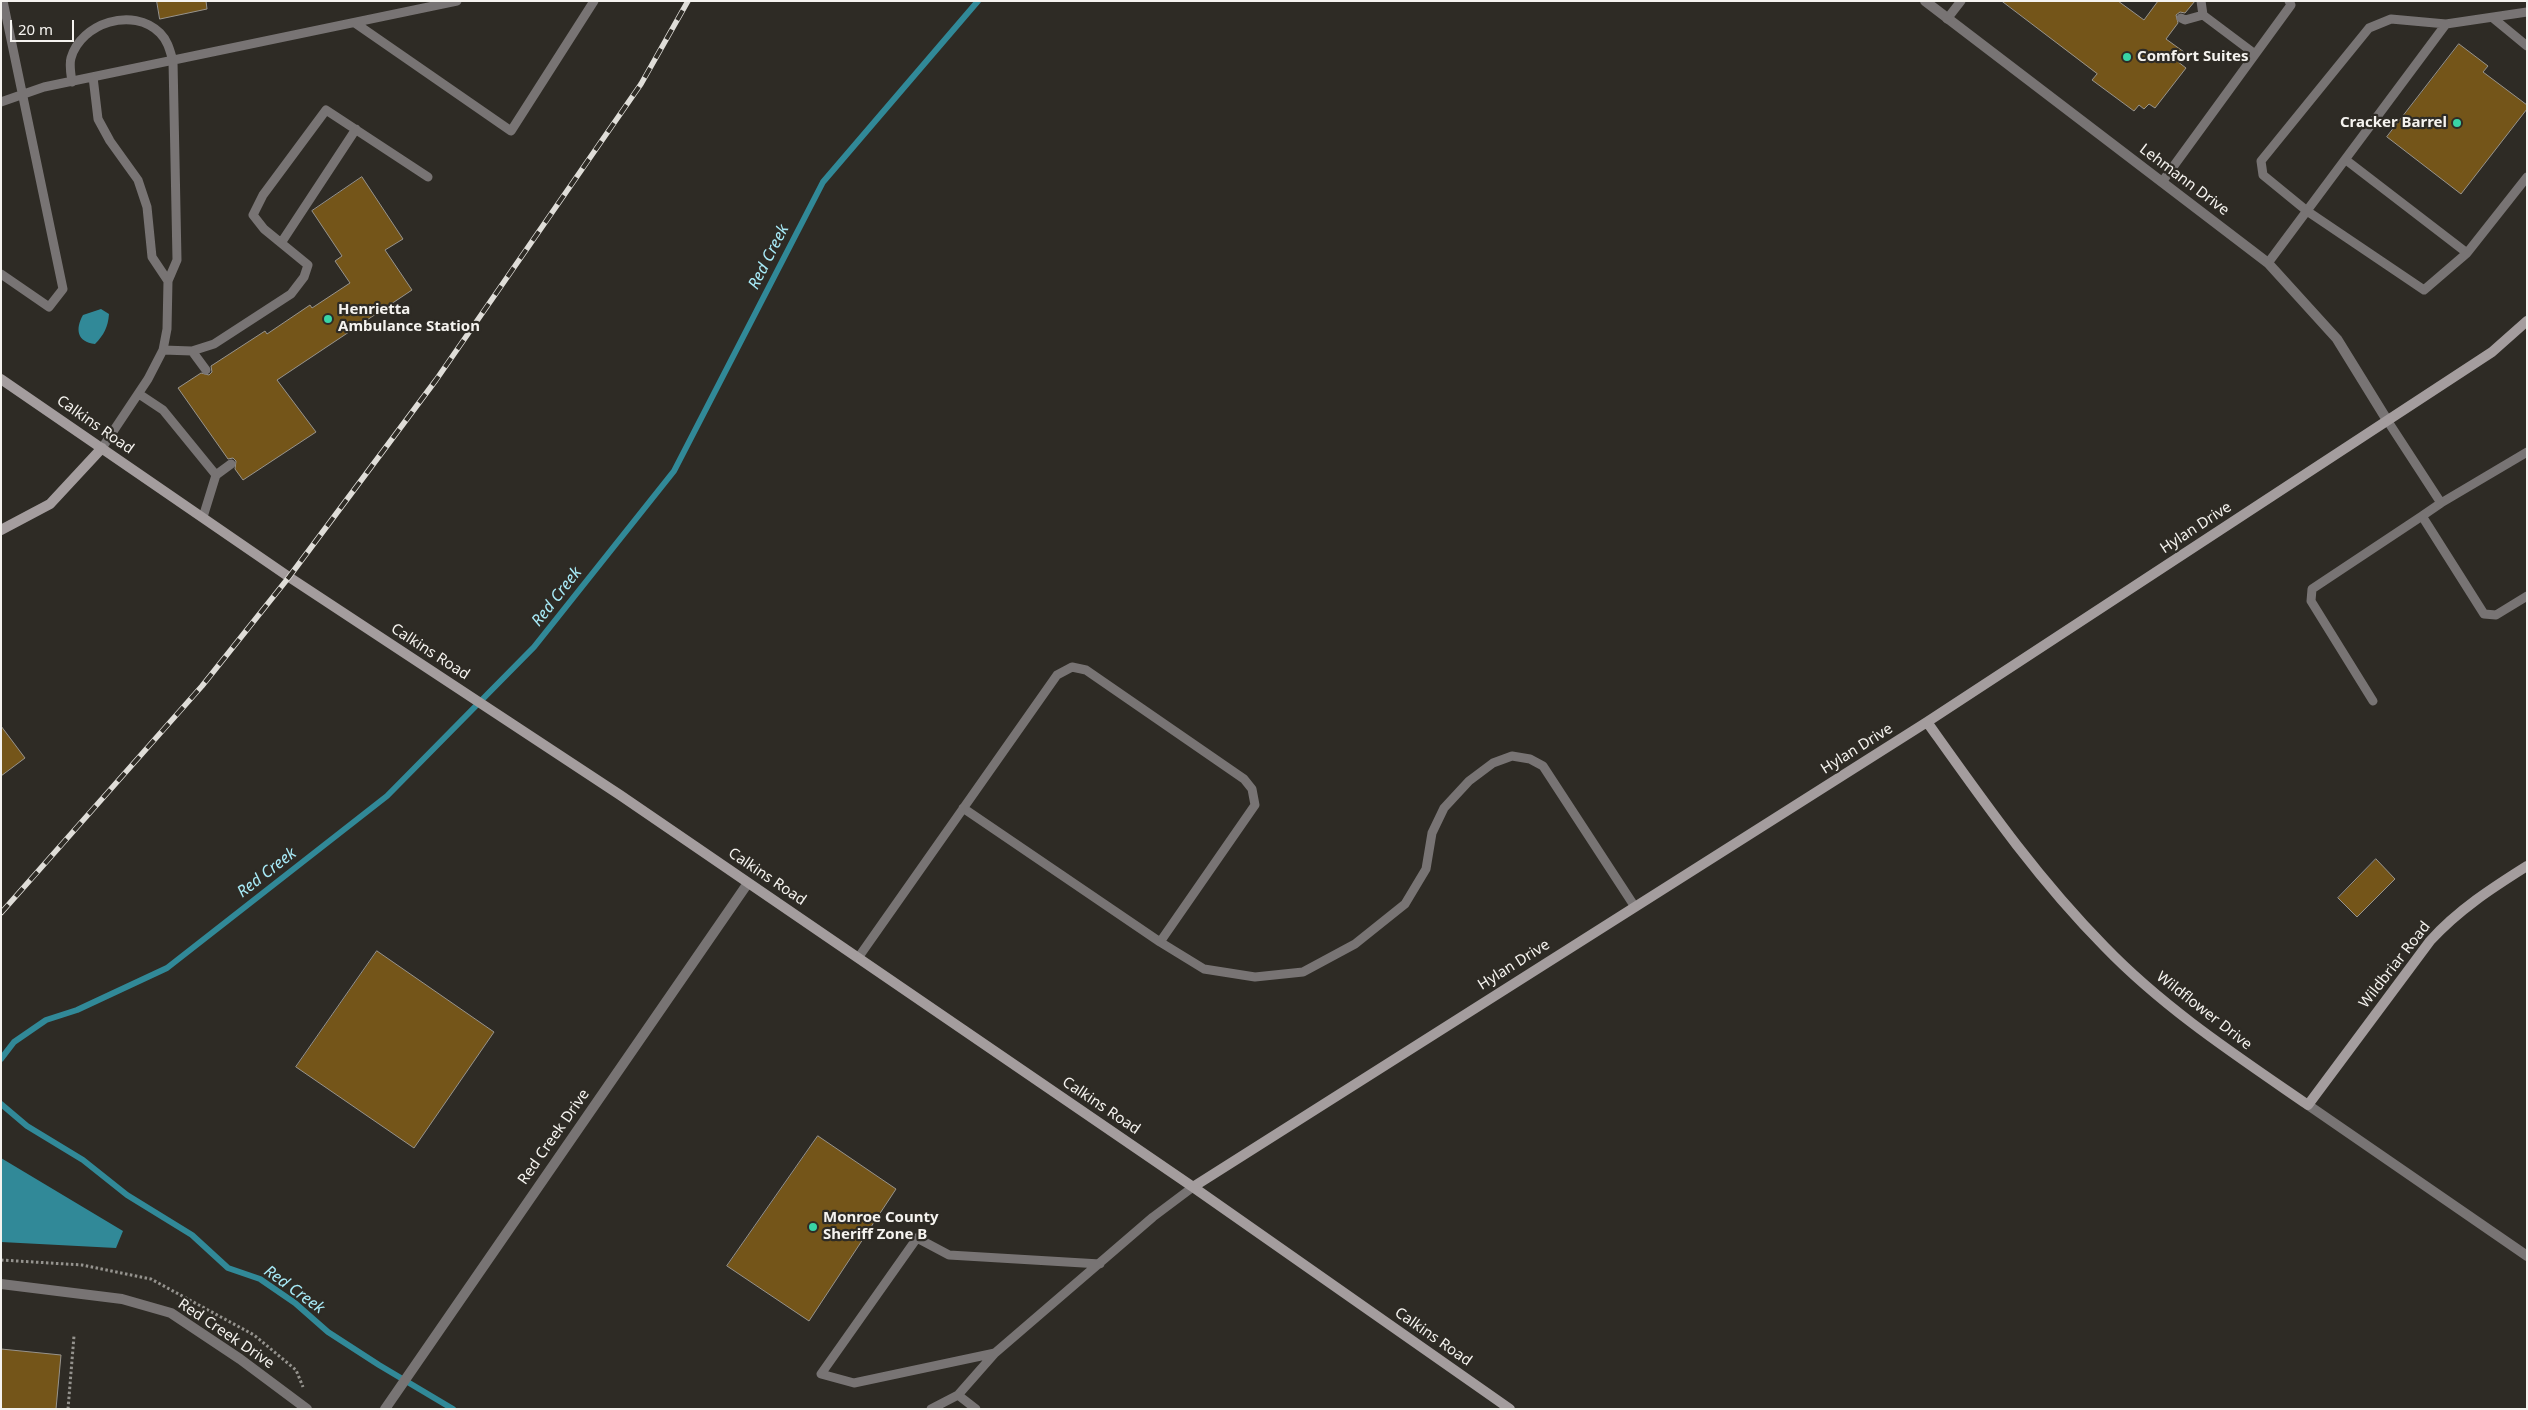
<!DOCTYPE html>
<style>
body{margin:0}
#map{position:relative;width:2528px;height:1410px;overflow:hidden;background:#2e2b25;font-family:"Noto Sans",sans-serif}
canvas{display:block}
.frame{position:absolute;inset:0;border:2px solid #f5f3ef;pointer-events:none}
.scale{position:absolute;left:10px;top:20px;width:64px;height:22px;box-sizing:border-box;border:2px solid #f5f3ef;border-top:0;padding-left:6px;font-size:15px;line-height:18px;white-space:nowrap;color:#f5f3ef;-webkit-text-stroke:4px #2e2b25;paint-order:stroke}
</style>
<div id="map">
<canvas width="2528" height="1410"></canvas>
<div class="frame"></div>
<div class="scale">20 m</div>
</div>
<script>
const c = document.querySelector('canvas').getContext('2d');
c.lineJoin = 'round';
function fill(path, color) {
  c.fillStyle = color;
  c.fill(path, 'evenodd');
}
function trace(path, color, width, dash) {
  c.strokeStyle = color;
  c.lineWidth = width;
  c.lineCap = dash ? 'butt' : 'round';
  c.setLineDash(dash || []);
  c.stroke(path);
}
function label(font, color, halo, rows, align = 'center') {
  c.font = font + ' "Noto Sans",sans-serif';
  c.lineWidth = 4.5;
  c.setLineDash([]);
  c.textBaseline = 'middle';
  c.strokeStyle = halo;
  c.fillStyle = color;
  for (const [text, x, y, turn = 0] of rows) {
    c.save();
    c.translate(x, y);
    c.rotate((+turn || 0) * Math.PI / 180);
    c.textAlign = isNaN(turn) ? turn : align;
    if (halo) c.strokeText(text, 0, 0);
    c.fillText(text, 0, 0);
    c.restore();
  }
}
fill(new Path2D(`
 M101,309L109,314C108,327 104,335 95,344C77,342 75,329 83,315Z
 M1,1158L123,1231L116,1248L1,1242Z`), '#318998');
trace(new Path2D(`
 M1,1059L14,1042L46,1020L77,1010L167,968L387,796L534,647L674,471L823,182L978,1
 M1,1104L27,1126L83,1160L127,1195L192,1235L228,1268L260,1279L295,1303L328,1332L379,1365L453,1409`), '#318998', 6);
const building = new Path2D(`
 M157,1H206L207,9L160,19Z
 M2002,1H2118L2144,20L2158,1H2195L2185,13L2180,12L2176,15L2178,23L2166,39L2184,52L2177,61L2186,68L2155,108L2149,104L2144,109L2139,105L2134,111L2092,80L2097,74Z
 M2459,44L2488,66L2483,72L2527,105V109L2461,194L2387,137Z
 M362,177L403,239L385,250L412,290L277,380L316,432L243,480L235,469L236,461L233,458L228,459L178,388L201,373L209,375L212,372L211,366L265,331L267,334L310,305L312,308L350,283L335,261L342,256L312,211Z
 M1,726L25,758L1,776Z
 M2376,859L2395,879L2357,917L2338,898Z
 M377,951L494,1032L414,1148L296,1067Z
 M818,1136L896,1189L809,1321L727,1266Z
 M1,1349L61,1355L56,1409H1Z`);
fill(building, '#745519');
trace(building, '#98948d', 1);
trace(new Path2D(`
 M1,1260L82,1265L151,1279L254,1335L296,1370L303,1387
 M68,1409L74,1336`), '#95938e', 3, [2.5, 2.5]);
trace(new Path2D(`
 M2201,1L2203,15L2255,54
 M2181,18L2185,20L2203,15
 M2493,18L2527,46
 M1947,19L1961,1
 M355,23L511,131L594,1
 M93,77L98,119L110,141L138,180L147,207L152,257L168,281
 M72,82C71,75 69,65 71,58C81,23 133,6 160,33C168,41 170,51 173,61L177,260L168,281L167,329L163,350
 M1,102L44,87L457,1
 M2346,160L2467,253L2527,177
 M2162,182L2291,5L2289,1
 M281,243L356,129
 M2467,253L2424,290L2307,211L2263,175L2261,161L2369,28L2391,19L2446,24L2527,12
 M2268,263L2446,24
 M1,274L49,307L63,289L3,1
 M192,351L206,370
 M139,394L163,410L216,475L203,517
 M2387,420L2441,503L2527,452
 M102,448L148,379L163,350L192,351L214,344L291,294L304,277L308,265L264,229L253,215L263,195L326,110L428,177
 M216,475L231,464
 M2422,516L2441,503
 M2373,701L2311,601L2312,589L2422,516L2484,614L2496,615L2527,596
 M963,808L1160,942
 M858,958L1057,675L1072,667L1086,670L1244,779L1252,789L1255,805L1160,942L1204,969L1255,977L1303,972L1355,944L1405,904L1426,869L1432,833L1444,808L1469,781L1493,763L1512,756L1530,759L1543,766L1635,907
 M995,1353L854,1383L821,1374L917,1238L949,1255L1100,1264
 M958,1395L976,1409
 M931,1409L958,1395L995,1353L1153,1217L1193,1187`), '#787474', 9);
trace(new Path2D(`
 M1925,1L2268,263L2337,339L2387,420
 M2308,1105L2527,1256
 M1,1284L122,1299L171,1313L240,1359L307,1409
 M385,1409L748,883`), '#787474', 10);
trace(new Path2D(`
 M1,379L289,577L620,795L1193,1187L1510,1409
 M1,530L50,504L102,448
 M1927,722C1984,802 2036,877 2105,947C2165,1009 2237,1056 2308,1105L2430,941C2458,910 2492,888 2527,866
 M1193,1187L1927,722L2492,352L2527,321`), '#a49d9e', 10);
const rail = new Path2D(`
 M1,913L202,686L289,577L436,380L641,84L688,1`);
trace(rail, '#dfddd8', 5.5);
trace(rail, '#2e2b25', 4, [11]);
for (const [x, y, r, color] of [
 [2127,57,5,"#39d4a5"],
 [2457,123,5,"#39d4a5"],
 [328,319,5,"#39d4a5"],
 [813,1227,5,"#39d4a5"]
]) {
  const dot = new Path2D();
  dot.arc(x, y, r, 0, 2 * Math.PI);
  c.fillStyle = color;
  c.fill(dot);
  trace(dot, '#2e2b25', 2);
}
label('bold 15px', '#f5f3ef', '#2e2b25', [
 ["Comfort Suites",2137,57],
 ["Cracker Barrel",2447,123,"right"],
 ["Henrietta",338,310],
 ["Ambulance Station",338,327],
 ["Monroe County",823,1218],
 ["Sheriff Zone B",823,1235]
], 'left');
label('15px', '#f5f3ef', '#2e2b25', [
 ["Lehmann Drive",2184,180,37],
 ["Calkins Road",95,425,35],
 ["Hylan Drive",2196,528,-33],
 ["Calkins Road",430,652,33],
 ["Hylan Drive",1857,749,-32],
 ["Calkins Road",767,877,34],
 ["Hylan Drive",1514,965,-32],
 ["Wildbriar Road",2395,965,-52],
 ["Wildflower Drive",2204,1011,38],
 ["Calkins Road",1101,1106,34],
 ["Red Creek Drive",554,1137,-55],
 ["Red Creek Drive",226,1334,34],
 ["Calkins Road",1433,1337,35]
]);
label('italic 16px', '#a8ebf8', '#2e2b25', [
 ["Red Creek",769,257,-63],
 ["Red Creek",557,597,-52],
 ["Red Creek",267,873,-38],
 ["Red Creek",294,1290,36]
]);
</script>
